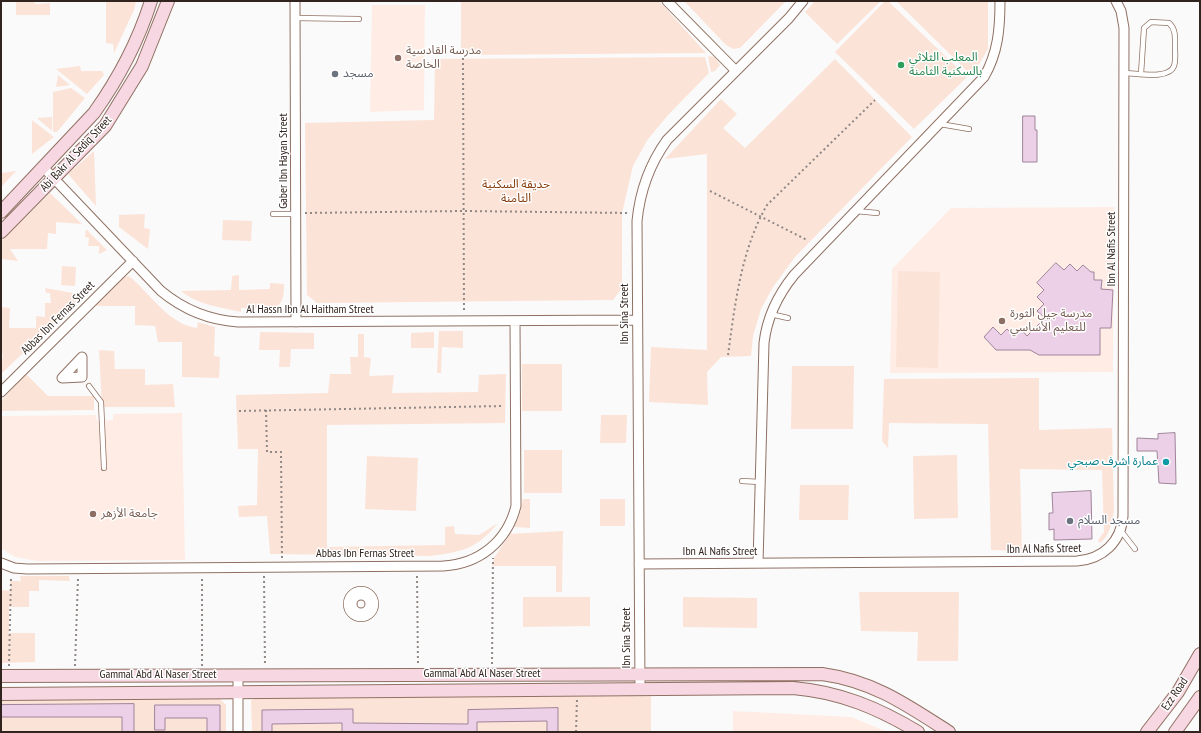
<!DOCTYPE html>
<meta charset="utf-8">
<style>
body{margin:0}
#map{position:relative;width:1201px;height:733px;overflow:hidden;background:#fafafa;font-family:"PT Sans Narrow",sans-serif}
canvas{display:block}
.frame{position:absolute;inset:0;border:2px solid #31241e;pointer-events:none}
</style>
<div id="map">
<canvas width="1201" height="733"></canvas>
<div class="frame"></div>
</div>
<script>
const c = document.querySelector('canvas').getContext('2d');
c.lineJoin = 'round';
function fill(path, color) {
  c.fillStyle = color;
  c.fill(path, 'evenodd');
}
function trace(path, color, width, dash) {
  c.strokeStyle = color;
  c.lineWidth = width;
  c.lineCap = dash ? 'butt' : 'round';
  c.setLineDash(dash || []);
  c.stroke(path);
}
function label(font, color, halo, rows, align = 'center') {
  c.font = font + ' "PT Sans Narrow","Noto Sans Arabic",sans-serif';
  c.lineWidth = 3;
  c.setLineDash([]);
  c.textBaseline = 'middle';
  c.strokeStyle = halo;
  c.fillStyle = color;
  for (const [text, x, y, turn = 0] of rows) {
    c.save();
    c.translate(x, y);
    c.rotate((+turn || 0) * Math.PI / 180);
    c.textAlign = isNaN(turn) ? turn : align;
    if (halo) c.strokeText(text, 0, 0);
    c.fillText(text, 0, 0);
    c.restore();
  }
}
fill(new Path2D(`
 M372,5H425L424,110L370,112Z
 M1114,207L1113,372L890,373L892,269L951,208Z
 M182,413L185,560L37,561L15,557L1,548V416L96,415L97,421L113,420V414Z
 M733,711L852,717L887,732H733Z`), '#ffede5');
fill(new Path2D(`
 M16,1H35V4L50,3V15H16Z
 M106,1H136L134,10L114,53L113,44L106,43Z
 M461,1H659L706,53L461,55Z
 M684,1H786L740,48L733,49L726,45Z
 M815,1H881L837,44L805,12Z
 M885,1H888L967,77L914,129L835,52Z
 M896,1H988V49L972,76Z
 M708,56L715,57L720,65L715,71L711,72Z
 M705,57L709,73L669,114L648,139L633,166L622,213V288L613,300L317,303L307,295L305,123L434,120L435,59Z
 M835,59L912,137L795,257L773,287L761,309L753,336L751,356L721,357L707,372L708,405L649,402L651,347L707,350V154L665,159L721,99L737,114L723,128L745,148Z
 M80,66L81,71H102L104,75L87,94L56,69Z
 M58,75L70,85L56,87Z
 M71,88L85,98L57,132H53V92Z
 M52,117V131L37,118Z
 M32,120L54,137L32,154Z
 M94,151L96,206L68,174Z
 M16,171L1,187V173Z
 M50,193L82,224L56,222V234L48,233L47,249H10L18,261L1,259V241Z
 M145,214L144,228L150,229L148,249L119,227V215Z
 M223,220L252,221L251,241L222,240Z
 M86,229L107,250L99,254V246H88L89,238L85,237Z
 M62,266L76,267L75,286L61,285Z
 M898,271L940,272L938,368L896,367Z
 M239,275V290L270,289V283L284,284C284,293 284,300 277,307L241,308V312C220,307 198,305 181,291L231,290L232,276Z
 M129,276C149,292 169,325 197,328L198,322L215,327L214,356L220,357L219,378L182,377V342H158L155,326L135,325V306H95L123,277Z
 M45,288L84,295L1,374L3,354L1,353V307L10,308L9,328H36V316L45,317V303H51L50,293H46Z
 M439,331H463V348L442,347L441,373H437Z
 M260,332L314,333V349H291L290,367H279L280,350H259Z
 M434,332V348H411V333Z
 M358,334H364V357L371,358L369,376L394,375L392,393L478,392L479,375L506,374L505,423L327,425V547L445,545V527L454,526L455,534L479,535L498,523C476,549 465,551 431,556L270,554L267,516L239,517L238,506L257,505L258,449H238L236,395L328,393L330,374H351L350,357H358Z
 M99,350L114,351L115,369H145V385L173,384L175,407H102Z
 M522,364H562V411H522Z
 M792,366H854L853,429H791Z
 M26,374L48,396H94V410L1,411V401Z
 M1039,378V430L1112,428L1114,511C1112,522 1110,536 1100,543L1098,540L1104,532L1102,470L1020,469L1022,551L991,550L988,424L889,423L888,448L882,441L884,379Z
 M601,415H627L626,443H600Z
 M524,450H562V493H524Z
 M957,455L958,518L914,519L913,456Z
 M367,456L418,458L416,511L365,509Z
 M800,485H849L848,520H799Z
 M523,499H530V528L514,527L520,514Z
 M600,499H625V526H600Z
 M563,531L562,592H556V566H492L494,558L510,534Z
 M20,576H69L70,581L39,580V591H29V607H9V633H35V662L1,663V590L11,591L10,581H21Z
 M859,592H959L958,661H917L918,632L861,631Z
 M523,597H590V626L523,627Z
 M683,597L757,598V628L683,627Z
 M651,693V732H252L251,701L256,696Z
 M216,695L226,705V732H1V699Z`), '#fce3d8');
const building = new Path2D(`
 M1023,116H1035V130H1037V162H1023Z
 M1056,263L1064,270L1070,264L1077,271L1083,265L1091,272H1094V280H1102L1101,289L1113,290L1111,328H1100V355H1039L1030,350H996L984,337L993,327L1001,335L1007,329L1014,336L1021,329L1027,336L1045,318L1037,311L1044,304L1037,297L1044,290L1037,283Z
 M1175,433L1176,484L1159,483L1157,451H1137V438L1158,439V434Z
 M1091,491L1092,539L1054,540V529L1049,530V513H1053L1052,493Z
 M134,704V732H122V717H1V705Z
 M155,705H220V732H207V718H165V730H155Z
 M558,708V732H547V721L477,722V732H342V723L272,724V732H262V710L353,709V723L468,724V710Z`);
fill(building, '#ecd0e7');
trace(building, '#9f849a', 1);
const lane = new Path2D(`
 M295,18L359,19
 M1124,73C1137,73 1169,80 1174,66C1176,60 1175,53 1175,47C1175,38 1176,29 1169,23L1151,22L1144,28L1141,74
 M940,124L969,129
 M856,211L877,213
 M273,214H296
 M770,314L788,318
 M89,386L101,402L104,468
 M742,481L760,482
 M1121,531L1135,549
 M346 604a15 15 0 1 1 30 0a15 15 0 1 1-30 0Z`);
const street = new Path2D(`
 M295,1L296,322
 M667,1L736,71
 M44,168L161,291C184,310 208,320 238,322L637,320
 M82,357V377L62,378Z
 M1,392L133,261
 M1,563L14,568L27,569L443,566C479,564 507,542 516,506L515,321
 M758,563L764,343C767,317 777,296 794,275L984,77C998,53 1000,29 1000,1
 M639,564L1077,561C1103,559 1121,542 1123,516L1124,28L1121,11L1116,1
 M352 604a9 9 0 1 1 18 0a9 9 0 1 1-18 0Z
 M238,675V732
 M640,689L637,221C640,191 649,165 667,140L789,18L803,1`);
const secondary = new Path2D(`
 M1,212L94,113C119,78 138,42 151,1
 M1,232L105,126L142,66L168,1
 M1,676L822,674C873,681 907,705 949,732
 M1,694L793,688C840,692 878,708 918,732
 M1147,732L1178,692L1200,654
 M1175,732L1200,697`);
trace(lane, '#907163', 6);
trace(street, '#907163', 11);
trace(secondary, '#907163', 14);
trace(new Path2D(`
 M463,58L464,312
 M710,191L807,240
 M305,213L464,211L628,213
 M728,355C735,304 741,250 767,205L875,100
 M266,410L267,452H281L282,559
 M239,411L503,406
 M264,576L265,665
 M417,576L418,665
 M492,664L493,558
 M9,666L11,577
 M75,666L78,578
 M202,666V576
 M576,732L577,699`), '#8f8885', 2, [2, 3]);
trace(lane, '#fff', 4.5);
trace(street, '#fff', 9);
trace(secondary, '#f7d7e1', 12);
for (const [x, y, r, color] of [
 [398,58,4,"#8d6e63"],
 [901,65,4,"#2e9e5b"],
 [335,74,4,"#6b7280"],
 [1002,321,4,"#8d6e63"],
 [1166,462,4,"#0f9aa8"],
 [93,514,4,"#8d6e63"],
 [1070,521,4,"#6b7280"]
]) {
  const dot = new Path2D();
  dot.arc(x, y, r, 0, 2 * Math.PI);
  c.fillStyle = color;
  c.fill(dot);
  trace(dot, '#fff', 1.5);
}
label('12px', '#785e54', '#fff', [
 ["مدرسة القادسية",406,51],
 ["الخاصة",406,65],
 ["مدرسة جيل الثورة",1010,314],
 ["للتعليم الأساسي",1010,328],
 ["جامعة الأزهر",101,514]
], 'left');
label('12px', '#27864d', '#fff', [
 ["المعلب الثلاثي",909,58],
 ["بالسكنية الثامنة",909,72]
], 'left');
label('12px', '#5b616d', '#fff', [
 ["مسجد",343,74],
 ["مسجد السلام",1078,521]
], 'left');
label('12px', '#31241e', '#fff', [
 ["Abi Bakr Al Sediq Street",76,154,-47],
 ["Gaber Ibn Hayan Street",284,161,-90],
 ["Ibn Al Nafis Street",1112,249,-90],
 ["Al Hassn Ibn Al Haitham Street",310,310],
 ["Ibn Sina Street",625,314,-90],
 ["Abbas Ibn Fernas Street",58,318,-45],
 ["Ibn Al Nafis Street",1044,549,-1],
 ["Ibn Al Nafis Street",720,552],
 ["Abbas Ibn Fernas Street",365,554],
 ["Ibn Sina Street",627,638,-90],
 ["Gammal Abd Al Naser Street",482,674],
 ["Gammal Abd Al Naser Street",158,675],
 ["Ezz Road",1175,694,-56]
]);
label('12px', '#863a08', '#fff', [
 ["حديقة السكنية",516,185],
 ["الثامنة",516,199]
]);
label('12px', '#0d838f', '#fff', [
 ["عمارة اشرف صبحي",1158,462]
], 'right');
</script>
